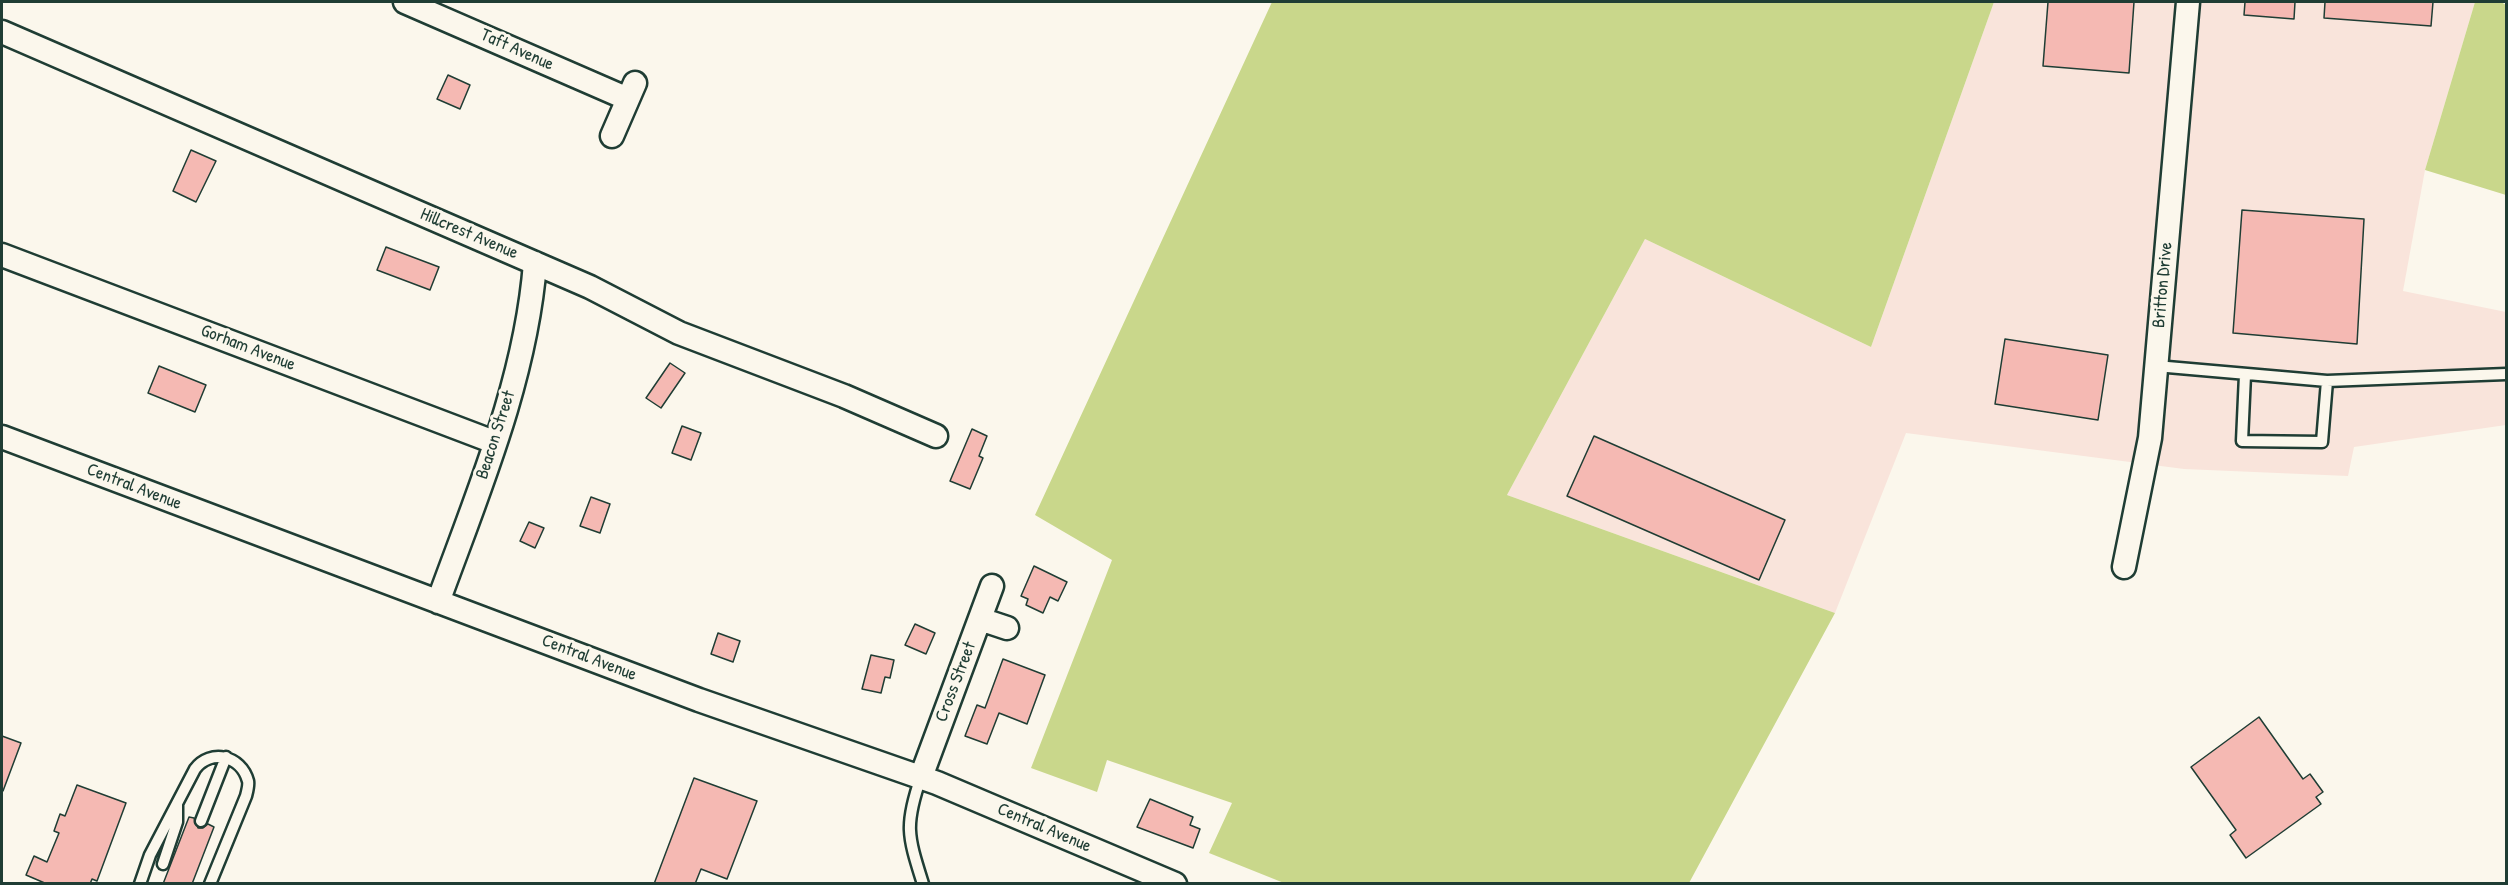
<!DOCTYPE html>
<style>
body{margin:0}
#map{position:relative;width:2508px;height:885px;overflow:hidden;background:#fbf7ec;font-family:"Patrick Hand",sans-serif}
canvas{display:block}
.frame{position:absolute;inset:0;border:3px solid #1f3d34;pointer-events:none}
</style>
<div id="map">
<canvas width="2508" height="885"></canvas>
<div class="frame"></div>
</div>
<script>
const c = document.querySelector('canvas').getContext('2d');
c.lineJoin = 'round';
function fill(path, color) {
  c.fillStyle = color;
  c.fill(path, 'evenodd');
}
function trace(path, color, width, dash) {
  c.strokeStyle = color;
  c.lineWidth = width;
  c.lineCap = dash ? 'butt' : 'round';
  c.setLineDash(dash || []);
  c.stroke(path);
}
function label(font, color, halo, rows, align = 'center') {
  c.font = font + ' "Patrick Hand",sans-serif';
  c.lineWidth = 6;
  c.setLineDash([]);
  c.textBaseline = 'middle';
  c.strokeStyle = halo;
  c.fillStyle = color;
  for (const [text, x, y, turn = 0] of rows) {
    c.save();
    c.translate(x, y);
    c.rotate((+turn || 0) * Math.PI / 180);
    c.textAlign = isNaN(turn) ? turn : align;
    if (halo) c.strokeText(text, 0, 0);
    c.fillText(text, 0, 0);
    c.restore();
  }
}
fill(new Path2D(`
 M1994,2H2475L2425,170L2403,291L2506,312V425L2354,447L2348,476L2184,469L1906,433L1835,613L1507,495L1645,239L1871,347Z`), '#f9e4db');
fill(new Path2D(`
 M1272,2H1994L1871,347L1645,239L1507,495L1835,613L1689,883H1284L1209,853L1232,803L1107,760L1097,792L1031,768L1112,560L1035,515Z
 M2475,2H2501L2506,5V195L2425,170Z`), '#c9d78b');
const building = new Path2D(`
 M2048,2H2134L2129,73L2043,66Z
 M2245,2H2295L2294,19L2244,15Z
 M2325,2H2433L2431,26L2324,18Z
 M448,75L470,85L460,109L437,99Z
 M191,150L216,161L196,202L173,191Z
 M2242,210L2364,219L2357,344L2233,333Z
 M386,247L439,267L430,290L377,270Z
 M2005,339L2108,355L2098,420L1995,404Z
 M670,363L685,373L661,408L646,398Z
 M159,366L206,385L195,412L148,393Z
 M682,426L701,433L691,460L672,453Z
 M972,429L987,436L979,456L983,458L970,489L950,481Z
 M1594,436L1785,520L1759,580L1567,496Z
 M591,497L610,504L600,533L580,526Z
 M529,522L544,528L535,548L520,541Z
 M1034,566L1067,582L1058,601L1050,597L1043,613L1026,605L1028,599L1021,596Z
 M915,624L935,633L926,654L905,645Z
 M718,633L740,641L733,662L711,654Z
 M871,655L894,660L890,678L885,677L881,693L862,689Z
 M1003,659L1045,675L1027,724L999,713L987,744L965,736L977,705L985,708Z
 M2259,717L2303,779L2310,774L2323,792L2316,797L2321,804L2246,858L2230,835L2236,830L2191,767Z
 M2,736L21,743L3,791H2Z
 M694,778L757,801L727,879L701,869L695,884H654Z
 M77,785L126,803L97,881L92,879L90,884H47L26,875L34,856L47,862L59,833L54,831L60,814L65,816Z
 M1150,799L1193,817L1190,825L1200,829L1193,848L1137,827Z
 M189,817L194,818L198,828H203L208,824L214,827L192,884H163Z`);
fill(building, '#f5b9b3');
trace(building, '#1f3d34', 1.5);
const lane = new Path2D(`
 M2156,366L2327,381L2506,374
 M2245,375L2242,441L2322,442L2327,381
 M921,777C904,826 908,836 923,884
 M201,821L226,757
 M163,864L177,822V805
 M140,884L150,855L195,769C210,749 241,755 248,781C249,785 247,792 246,796L210,884`);
const street = new Path2D(`
 M405,2L628,99
 M2,32L590,287L679,333L844,396L936,436
 M612,136L635,83
 M2,255L494,442
 M2,437L699,700L937,783L1175,884
 M2124,567L2150,438L2188,2
 M438,602C478,492 526,380 535,263
 M980,619L1007,628
 M921,777L992,586`);
trace(lane, '#1f3d34', 15);
trace(street, '#1f3d34', 27);
trace(lane, '#fbf7ec', 10);
trace(street, '#fbf7ec', 22);
label('18px', '#1f3d34', '#fbf7ec', [
 ["Taft Avenue",517,50,24],
 ["Hillcrest Avenue",469,234,23],
 ["Britton Drive",2163,285,-85],
 ["Gorham Avenue",248,348,21],
 ["Beacon Street",496,435,-72],
 ["Central Avenue",134,487,21],
 ["Central Avenue",589,658,21],
 ["Cross Street",956,682,-69],
 ["Central Avenue",1044,828,23]
]);
</script>
